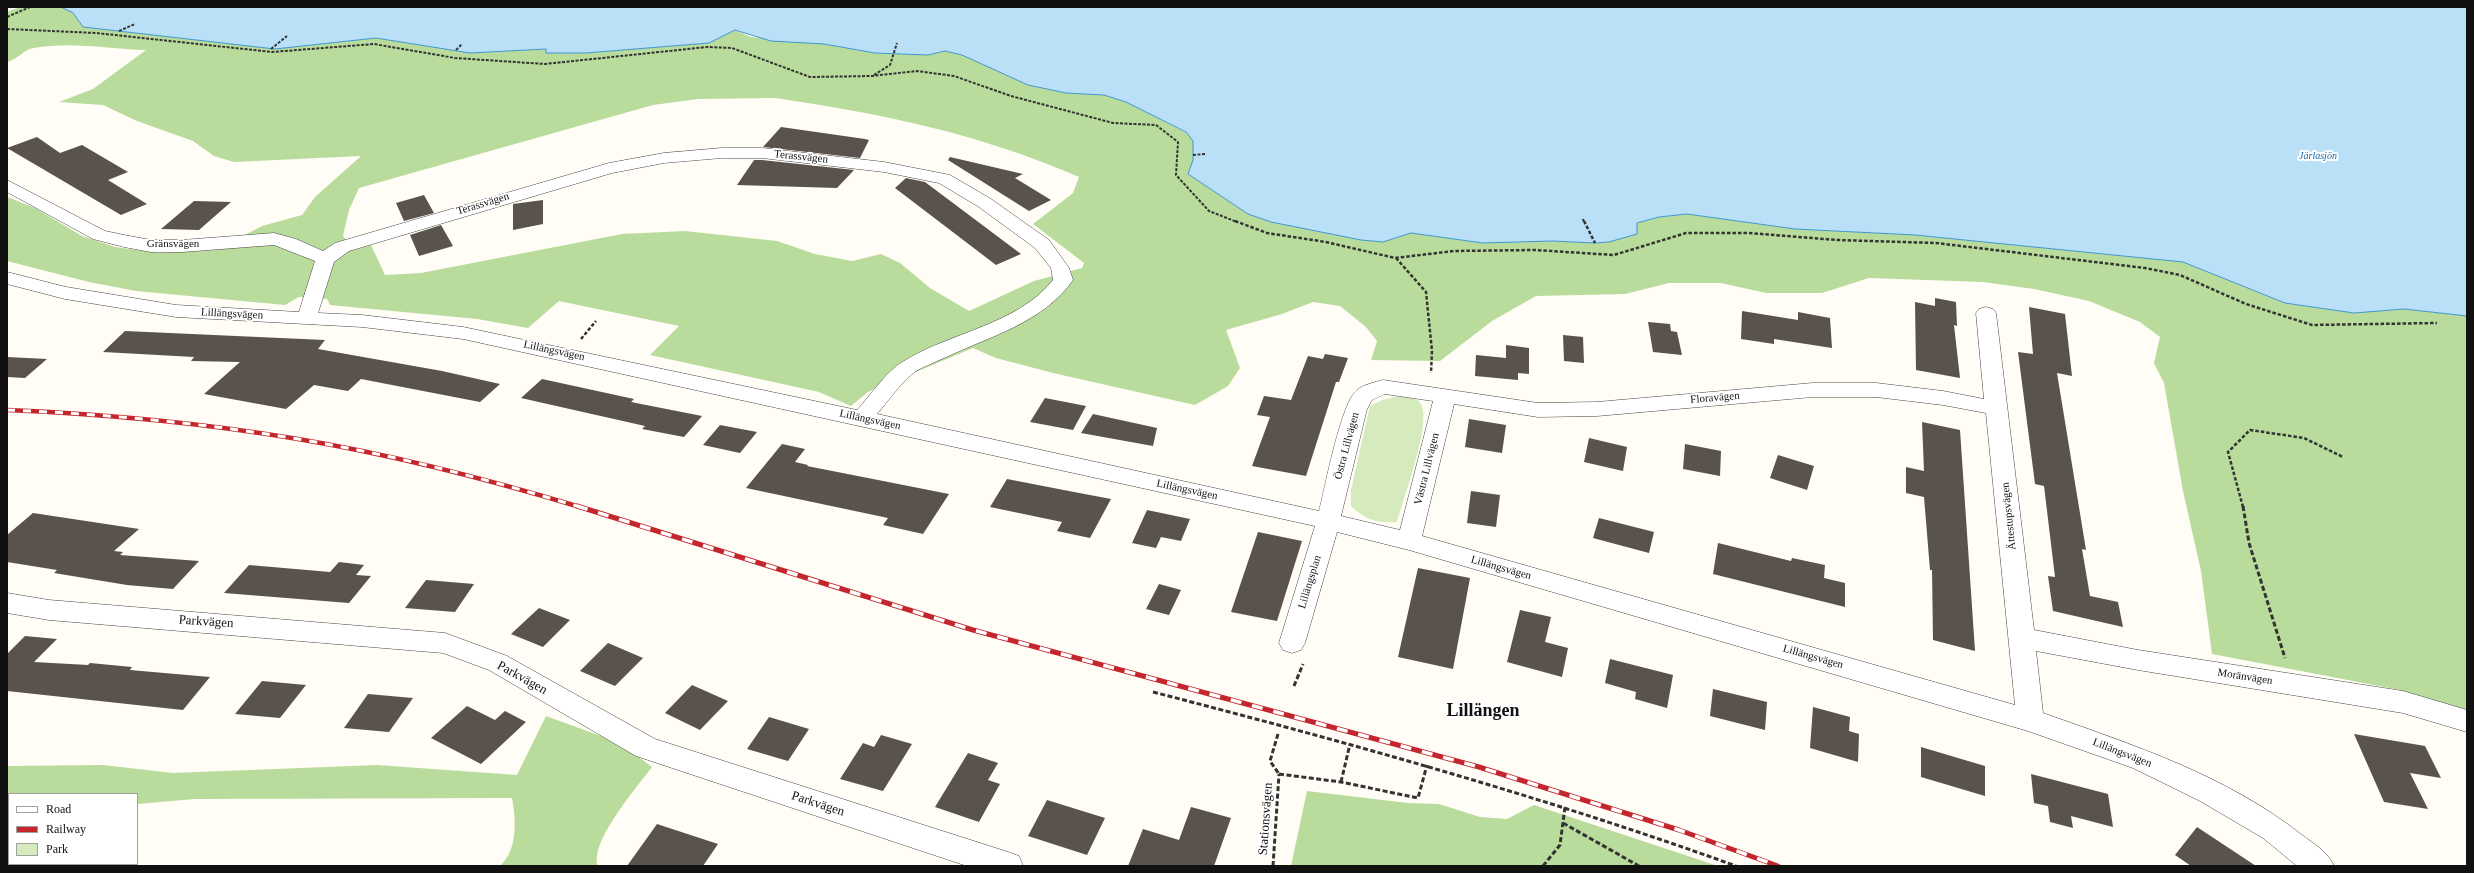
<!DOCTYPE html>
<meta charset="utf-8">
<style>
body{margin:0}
#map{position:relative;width:2474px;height:873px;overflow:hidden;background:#fffdf5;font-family:Georgia,serif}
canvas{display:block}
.frame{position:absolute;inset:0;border:8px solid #111;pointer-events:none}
.legend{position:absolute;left:8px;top:793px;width:130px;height:72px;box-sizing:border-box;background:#fff;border:1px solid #a0a0a0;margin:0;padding:5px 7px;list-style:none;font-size:12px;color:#111}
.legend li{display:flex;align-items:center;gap:8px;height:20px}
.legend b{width:20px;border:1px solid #a0a0a0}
</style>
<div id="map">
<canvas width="2474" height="873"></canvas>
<div class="frame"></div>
<ul class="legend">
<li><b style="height:5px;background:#fff"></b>Road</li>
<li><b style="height:5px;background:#c4262e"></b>Railway</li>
<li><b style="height:11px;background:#d5ebbd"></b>Park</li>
</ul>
</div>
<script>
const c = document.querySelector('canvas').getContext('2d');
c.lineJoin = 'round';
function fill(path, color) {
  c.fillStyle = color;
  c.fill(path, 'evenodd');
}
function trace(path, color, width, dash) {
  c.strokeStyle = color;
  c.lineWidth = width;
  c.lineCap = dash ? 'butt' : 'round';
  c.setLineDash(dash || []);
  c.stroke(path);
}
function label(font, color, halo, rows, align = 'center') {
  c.font = font + ' Georgia,serif';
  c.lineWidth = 4;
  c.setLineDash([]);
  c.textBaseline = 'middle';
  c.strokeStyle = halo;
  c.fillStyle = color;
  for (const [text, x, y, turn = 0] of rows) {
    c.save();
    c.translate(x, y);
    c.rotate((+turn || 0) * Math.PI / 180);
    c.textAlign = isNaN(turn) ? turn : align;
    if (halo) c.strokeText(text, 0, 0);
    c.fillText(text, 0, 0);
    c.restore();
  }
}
fill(new Path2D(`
 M1399,396C1407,396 1416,396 1421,404C1432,422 1403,500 1397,522C1376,523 1365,520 1351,506V490L1370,406L1382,400Z`), '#d5ebbd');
fill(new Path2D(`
 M20,7H61L73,13L83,27L275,49L376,38L470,53L546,49V53H586L709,43L735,30L751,37L824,44L875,53L928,55L945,51L962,55L1028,85L1066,93L1104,95L1126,102L1187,133L1193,141V160L1188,174L1248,214L1271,222L1361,240L1383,242L1411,233L1483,243L1553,241L1595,243L1609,242L1637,234V223L1659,217L1687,214L1795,229L1915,235L2183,262L2285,303L2354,313L2404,309L2467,316V710L2400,690L2212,654L2201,571L2183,491L2164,383L2154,363L2160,337L2140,322L2089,301L2034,289L1983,282L1869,278L1822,293H1766L1721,283H1669L1625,294L1536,296L1492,321L1440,361L1371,360L1377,341L1366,327L1340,306L1313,302L1282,314L1226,330L1240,368L1228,386L1195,405L1053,373L996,358L973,348L868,392L851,406L819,392L650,355L679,326L559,301L528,328L477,319L330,305L327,299L299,297L285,305L136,291L89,282L7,261V197L35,208L82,236L115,247L158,253L216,250L262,226L302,215L315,197L361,156L234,162L214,156L193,141L137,121L103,105L59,102L93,89L146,50C110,49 70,41 34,48C24,49 17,60 7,62V12ZM775,98C879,113 981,134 1079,177L1073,193L1033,224L1084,263L1082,268L1034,281L969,311L930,288L900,263L881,254L852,261L815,254L777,241L685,231L622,234L421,273L385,275L371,245L354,250L343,236L349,210L359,188L653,105L698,99Z
 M546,716L620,743L652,767C638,786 589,842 598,866H500C518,850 516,819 512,798L195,799L137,804V794H9V814H7V766L103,765L173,773L377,765L517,775Z
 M1307,791L1408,803L1439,804L1480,817L1507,819L1534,805L1718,866H1291Z`), '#b9dc9c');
const water = new Path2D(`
 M61,7H2467V316L2404,309L2354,313L2285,303L2183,262L1915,235L1795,229L1687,214L1659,217L1637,223V234L1609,242L1595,243L1553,241L1483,243L1411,233L1383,242L1361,240L1271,222L1248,214L1188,174L1193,160V141L1186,132L1126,102L1104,95L1066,93L1028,85L962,55L945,51L928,55L875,53L824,44L771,41L735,30L709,43L586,53H546V49L470,53L376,38L275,49L83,27L73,13Z`);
fill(water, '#b9e0f7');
trace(water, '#3f96cf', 1);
fill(new Path2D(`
 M781,127L865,139L869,140L860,158L763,147Z
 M37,137L60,153L82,145L128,172L108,180L147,204L121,215L7,148Z
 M950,157L1023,174L1015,178L1051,200L1029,211L948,160Z
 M754,160H762L854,170L837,188L737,185Z
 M906,178L925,182L1021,254L996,265L895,188Z
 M424,195L434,213L404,221L396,203Z
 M543,200V224L513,230V204Z
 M194,201L231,202L199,230L161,229Z
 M441,225L453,246L419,256L410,235Z
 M1935,298L1956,302L1957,326L1954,325L1960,378L1916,370L1915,302L1935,306Z
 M2029,307L2065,314L2072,376L2057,373L2086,550L2082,549L2090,596L2118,602L2123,627L2053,611L2048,576L2055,577L2044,486L2035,484L2018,352L2033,354Z
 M1742,311L1798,320V312L1830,318L1832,348L1774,339V344L1741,339Z
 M1648,322L1670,324L1671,331L1677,332L1682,355L1653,352Z
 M125,331L325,340L318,349L442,371L500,384L480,402L361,379L348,391L314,385L286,409L204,394L240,362L191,361L194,357L103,352Z
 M1563,335L1583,337L1584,363L1564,361Z
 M1506,345L1529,348V374L1518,373V380L1475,376L1476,355L1506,358Z
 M1325,354L1348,358L1339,382H1336L1306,476L1252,466L1270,417L1257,415L1264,396L1291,400L1308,356L1323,359Z
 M7,357L47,359L25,378L7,377Z
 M542,379L634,399L631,402L702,416L684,437L642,429L645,426L521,398Z
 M1045,398L1086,406L1073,430L1030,422Z
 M1093,414L1157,428L1153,446L1081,433Z
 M1469,419L1506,425L1502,453L1465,447Z
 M1922,422L1960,430L1975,651L1933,640L1932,570H1930L1924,497L1906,493V467L1924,471Z
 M720,425L757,432L740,453L703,445Z
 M1589,438L1627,447L1623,471L1584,462Z
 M782,444L805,449L795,462L808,465L807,466L949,494L923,534L883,525L888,518L746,488Z
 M1685,444L1721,451L1720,476L1683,469Z
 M1778,455L1814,466L1807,490L1770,478Z
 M1007,479L1074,492L1111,499L1090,538L1057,531L1062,522L990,507Z
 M1471,491L1500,495L1496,527L1467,523Z
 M1147,510L1190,519L1181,541L1161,537L1156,548L1132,543Z
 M33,513L139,529L114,551L123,552L120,555L199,561L173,589L127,585L54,573L57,570L7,562V535Z
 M1599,518L1654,532L1649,553L1593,538Z
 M1258,532L1302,541L1277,621L1231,612Z
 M1718,543L1791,561L1792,558L1825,565L1824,578L1845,583V607L1713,574Z
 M339,562L364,565L356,575L371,576L349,603L224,593L249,565L330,572Z
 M1418,568L1470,578L1453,669L1398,657Z
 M426,580L474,584L455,612L405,608Z
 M1159,584L1181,590L1169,615L1146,609Z
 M539,608L570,620L543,647L511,634Z
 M1520,610L1551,617L1545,642L1568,648L1562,677L1507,662Z
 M25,636L57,639L34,662L88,665L90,663L132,667L130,670L210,677L183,710L7,691V654Z
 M608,643L643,658L615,686L580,671Z
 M1610,659L1673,675L1667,708L1635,699L1636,692L1605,683Z
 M262,681L306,685L280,718L235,714Z
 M692,685L728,701L700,730L665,713Z
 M1713,689L1767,702L1765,730L1710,716Z
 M368,694L413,698L389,732L344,728Z
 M467,706L495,720L505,711L526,722L481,764L431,738Z
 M1813,707L1850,717L1849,731L1859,734L1858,762L1810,748Z
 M769,717L809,729L788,761L747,749Z
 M2354,734L2425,746L2441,778L2410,773L2428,809L2384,802Z
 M881,735L912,744L883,791L840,779L863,743L874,747Z
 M1921,747L1985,766V796L1921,777Z
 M968,753L998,763L988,780L1000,784L979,822L935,807Z
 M2031,774L2108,794L2113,827L2071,816L2073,828L2050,822L2048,806L2034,803Z
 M1047,800L1105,818L1087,855L1028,836Z
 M1191,807L1231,818L1214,866H1128L1143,829L1179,840Z
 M657,824L718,844L703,866H627Z
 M2197,827L2256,866H2191L2175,855Z`), '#5a524d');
const minor = new Path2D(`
 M722,148H762L884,162L950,175L991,199L1049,240L1069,268L1073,280C1043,323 988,337 944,358C935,362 925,366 916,371C901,382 889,400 877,414L1319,511C1325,488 1341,402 1357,390C1363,385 1375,382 1383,380L1538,403L1597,402L1813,383H1876L1943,391L1984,399L1976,313L1979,309L1986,307L1993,309L1996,313L2034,630L2138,650L2403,691L2467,710V732L2403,713L2138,670L2036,651L2043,713C2133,745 2226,775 2302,835C2314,844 2328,852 2334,866H2297L2263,838L2200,801L2133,768L2028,731L1409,550L1337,532L1305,643L1301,650L1292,653L1283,650L1279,643L1315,526L463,339L362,327L176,317L65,299L7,284V272L66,287L176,305L299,312L315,261L274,245L182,252H151L124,247L93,239L7,192V180L105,231L124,235L151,240H182L274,233L296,239L323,251L335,243L609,163L664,153ZM722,158H762L884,172L939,183L979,207L1035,248L1051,268L1053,280C1017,325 951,332 904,361C885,372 872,394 857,410L463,327L362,315L318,313L334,262L349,251L612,173L664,163ZM1385,394L1433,401L1400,530L1341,516L1367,409L1372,400ZM1813,397H1876L1943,405L1986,413L2015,705L1422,536L1454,404L1538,417L1597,416Z
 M7,593L49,600L445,633L507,656L655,739L1008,852L1019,856L1023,866H967L636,756L489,670L443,653L49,620L7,613Z`);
trace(minor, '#444', 1);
trace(new Path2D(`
 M7,17L30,7
 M7,29L96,33L272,52L374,44L455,58L545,64L707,47L732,48L810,77L872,76L917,71L954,76L1011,96L1113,123L1156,125L1178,142L1176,175L1209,211L1237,222
 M119,31L135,24
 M271,49L287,36
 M456,50L462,44
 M874,75L890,65L897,43
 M1193,155L1205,154
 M1583,219L1584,222`), '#333', 2, [3, 1.5]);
trace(new Path2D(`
 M1235,221L1267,233L1326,242L1395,258L1454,251L1535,250L1614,255L1686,233H1749L1837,240L1936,243L2145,268L2180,275L2246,304L2312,325L2437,323
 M1584,221L1595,243
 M1396,258L1426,292L1432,351L1431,373
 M581,339L596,321
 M2243,507L2228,452L2250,430L2304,438L2343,457`), '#333', 2.5, [3.5, 2]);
trace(new Path2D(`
 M2243,506L2249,543L2285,658
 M1294,686L1303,664
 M1153,692C1350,743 1545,797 1736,866
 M1278,734L1270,761L1279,774
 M1279,774L1341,782L1418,798L1427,765
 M1341,782L1350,744
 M1563,823L1639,866
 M1273,866L1279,774
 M1543,866L1560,845L1565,807`), '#333', 3, [5, 2.5]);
fill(minor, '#fff');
const railFar1 = new Path2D(`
 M7,410C105,414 202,423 298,439C394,455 487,479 580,507`);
const rail = new Path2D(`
 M577,506L973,630L1479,767L1679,830L1778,866`);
trace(railFar1, '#c4262e', 4.5);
trace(rail, '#c4262e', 5);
trace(railFar1, '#fff', 3, [8]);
trace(rail, '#fff', 3.5, [11]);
label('italic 10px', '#1768a6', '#fff', [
 ["Järlasjön",2318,156]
]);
label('11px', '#111', '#fff', [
 ["Terassvägen",801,157,6],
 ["Terassvägen",483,204,-17],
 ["Gränsvägen",173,244],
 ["Lillängsvägen",232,314,3],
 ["Lillängsvägen",554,351,12],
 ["Floravägen",1715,398,-5],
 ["Lillängsvägen",870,420,12],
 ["Östra Lillvägen",1347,446,-75],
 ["Västra Lillvägen",1427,469,-76],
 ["Lillängsvägen",1187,490,12],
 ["Ättestupsvägen",2009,516,-96],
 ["Lillängsvägen",1501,568,16],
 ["Lillängsplan",1310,582,-73],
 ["Lillängsvägen",1813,657,16],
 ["Moränvägen",2245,677,9],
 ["Lillängsvägen",2122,753,21]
]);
label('13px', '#111', '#fff', [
 ["Parkvägen",206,622,4],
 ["Parkvägen",522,678,29],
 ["Parkvägen",818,804,18],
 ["Stationsvägen",1266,819,-86]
]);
label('bold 18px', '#111', '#fff', [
 ["Lillängen",1483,711]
]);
</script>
